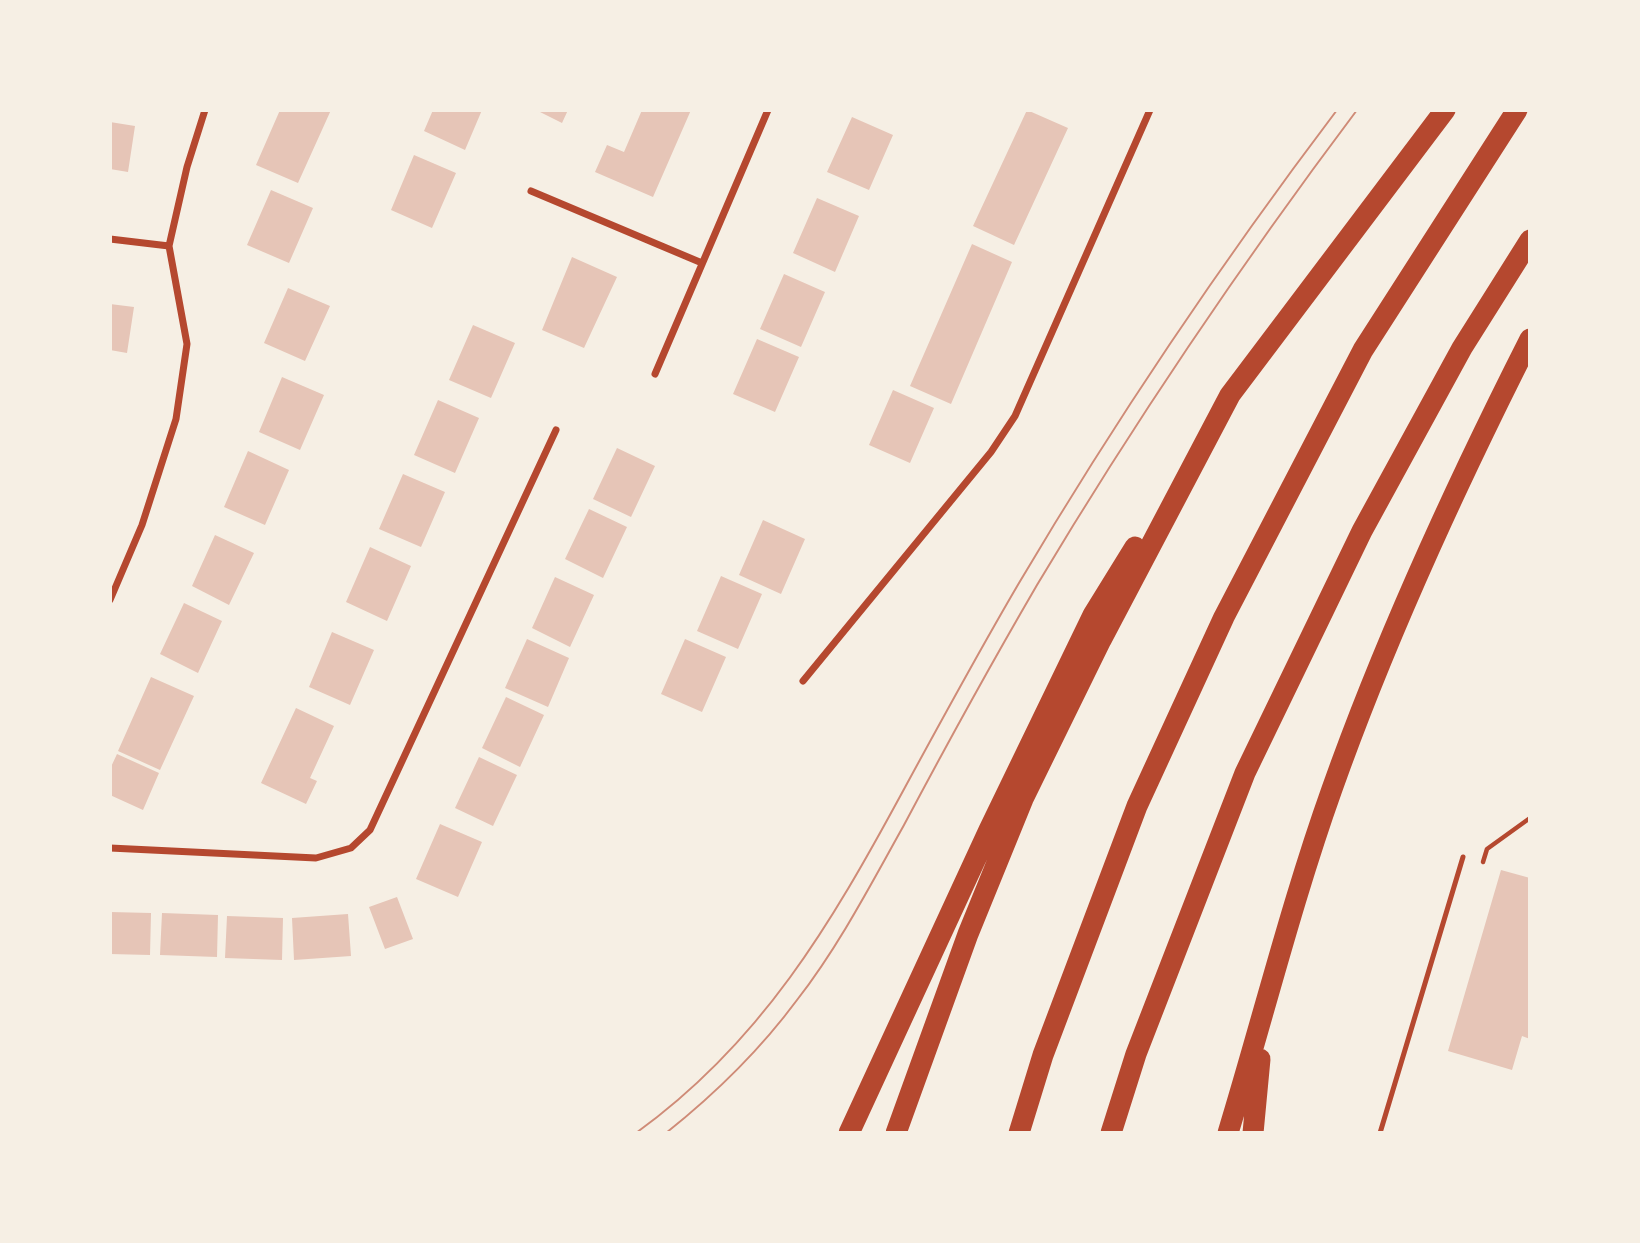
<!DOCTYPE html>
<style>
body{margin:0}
#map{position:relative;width:1640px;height:1243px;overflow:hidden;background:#f6efe4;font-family:"PT Sans Narrow",sans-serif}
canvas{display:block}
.frame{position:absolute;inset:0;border:112px solid #f6efe4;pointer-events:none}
</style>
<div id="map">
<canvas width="1640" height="1243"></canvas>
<div class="frame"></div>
</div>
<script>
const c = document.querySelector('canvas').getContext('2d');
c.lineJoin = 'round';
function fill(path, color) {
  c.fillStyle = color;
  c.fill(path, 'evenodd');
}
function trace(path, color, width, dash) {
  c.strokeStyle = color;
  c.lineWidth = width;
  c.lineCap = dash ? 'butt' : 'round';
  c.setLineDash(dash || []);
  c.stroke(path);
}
fill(new Path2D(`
 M280,110H331L298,183L256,165Z
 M433,110H482L465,150L424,131Z
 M536,110H568L562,123Z
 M642,110H691L653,197L595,172L607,145L624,152Z
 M1027,110L1068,128L1014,245L973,226Z
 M852,117L893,135L869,190L827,172Z
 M110,122L135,126L128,172L110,169Z
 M414,155L456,173L432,228L391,210Z
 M271,190L313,208L289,263L247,245Z
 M817,198L859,216L835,272L793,253Z
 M972,244L1012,262L951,404L910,386Z
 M572,257L617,277L584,348L542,330Z
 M784,274L825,292L801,347L760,329Z
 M288,288L330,306L305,361L264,343Z
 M110,304L134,307L127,353L110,350Z
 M473,325L515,343L491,398L449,380Z
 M757,339L799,357L775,412L733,394Z
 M282,377L324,395L300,450L259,432Z
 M893,390L934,408L910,463L869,445Z
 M438,400L479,418L455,473L414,455Z
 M617,448L655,466L631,517L593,499Z
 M248,451L289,470L265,525L224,507Z
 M403,474L445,492L421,547L379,529Z
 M589,509L627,527L603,578L565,559Z
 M763,520L805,539L781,594L739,575Z
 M215,535L254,553L229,605L192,586Z
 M370,547L411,566L387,621L346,602Z
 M721,576L762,594L738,649L697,631Z
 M555,577L594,595L570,647L532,628Z
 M184,603L222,621L198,673L160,654Z
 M332,632L374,650L350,705L309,687Z
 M527,639L569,658L548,707L505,688Z
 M685,639L726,657L702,712L661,694Z
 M151,677L194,696L160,770L118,751Z
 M506,697L544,715L520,767L482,748Z
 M296,708L334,726L310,778L317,781L306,804L261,783Z
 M117,754L159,773L143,810L110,795V769Z
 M479,757L517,775L493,826L455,808Z
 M440,824L482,842L458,897L416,879Z
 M1501,870L1530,878V1039L1522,1036L1512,1070L1448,1051Z
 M397,897L413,939L385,949L369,907Z
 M110,912L151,913L150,955L110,954Z
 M162,913L218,915L217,957L160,955Z
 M348,914L351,956L294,960L292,918Z
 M227,916L283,918L282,960L225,958Z`), '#e6c5b7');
trace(new Path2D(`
 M1483,862L1487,849L1530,818`), '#b5482f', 4.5);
trace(new Path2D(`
 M1380,1133L1463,857`), '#b5482f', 5);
trace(new Path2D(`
 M531,191L702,263
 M110,239L169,246
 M655,374L768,110
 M110,600L142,525L176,419L187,344L169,246L187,167L205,110
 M803,681L991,452L1015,416L1150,110
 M110,848L316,858L351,848L370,830L556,430`), '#b5482f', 7);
trace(new Path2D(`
 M849,1133L989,830L1093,615L1135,547
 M896,1133L968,934L1023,799L1101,640L1230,395L1445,110
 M1019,1133L1043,1055L1137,806L1224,617L1363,350L1517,110
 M1111,1133L1136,1054L1245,773L1362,531L1462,348L1530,240
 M1228,1133C1263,1018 1292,901 1332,789C1387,634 1456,485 1530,339
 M1253,1133L1260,1059`), '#b5482f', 21);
trace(new Path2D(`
 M636,1133C762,1042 831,924 903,791C941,721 979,651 1019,583C1116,419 1222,262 1337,110
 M666,1133C715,1094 760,1050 797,1000C839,946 871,884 904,825C947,744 991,664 1037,585C1135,421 1242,263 1357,110`), '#cf8b77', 2);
</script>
